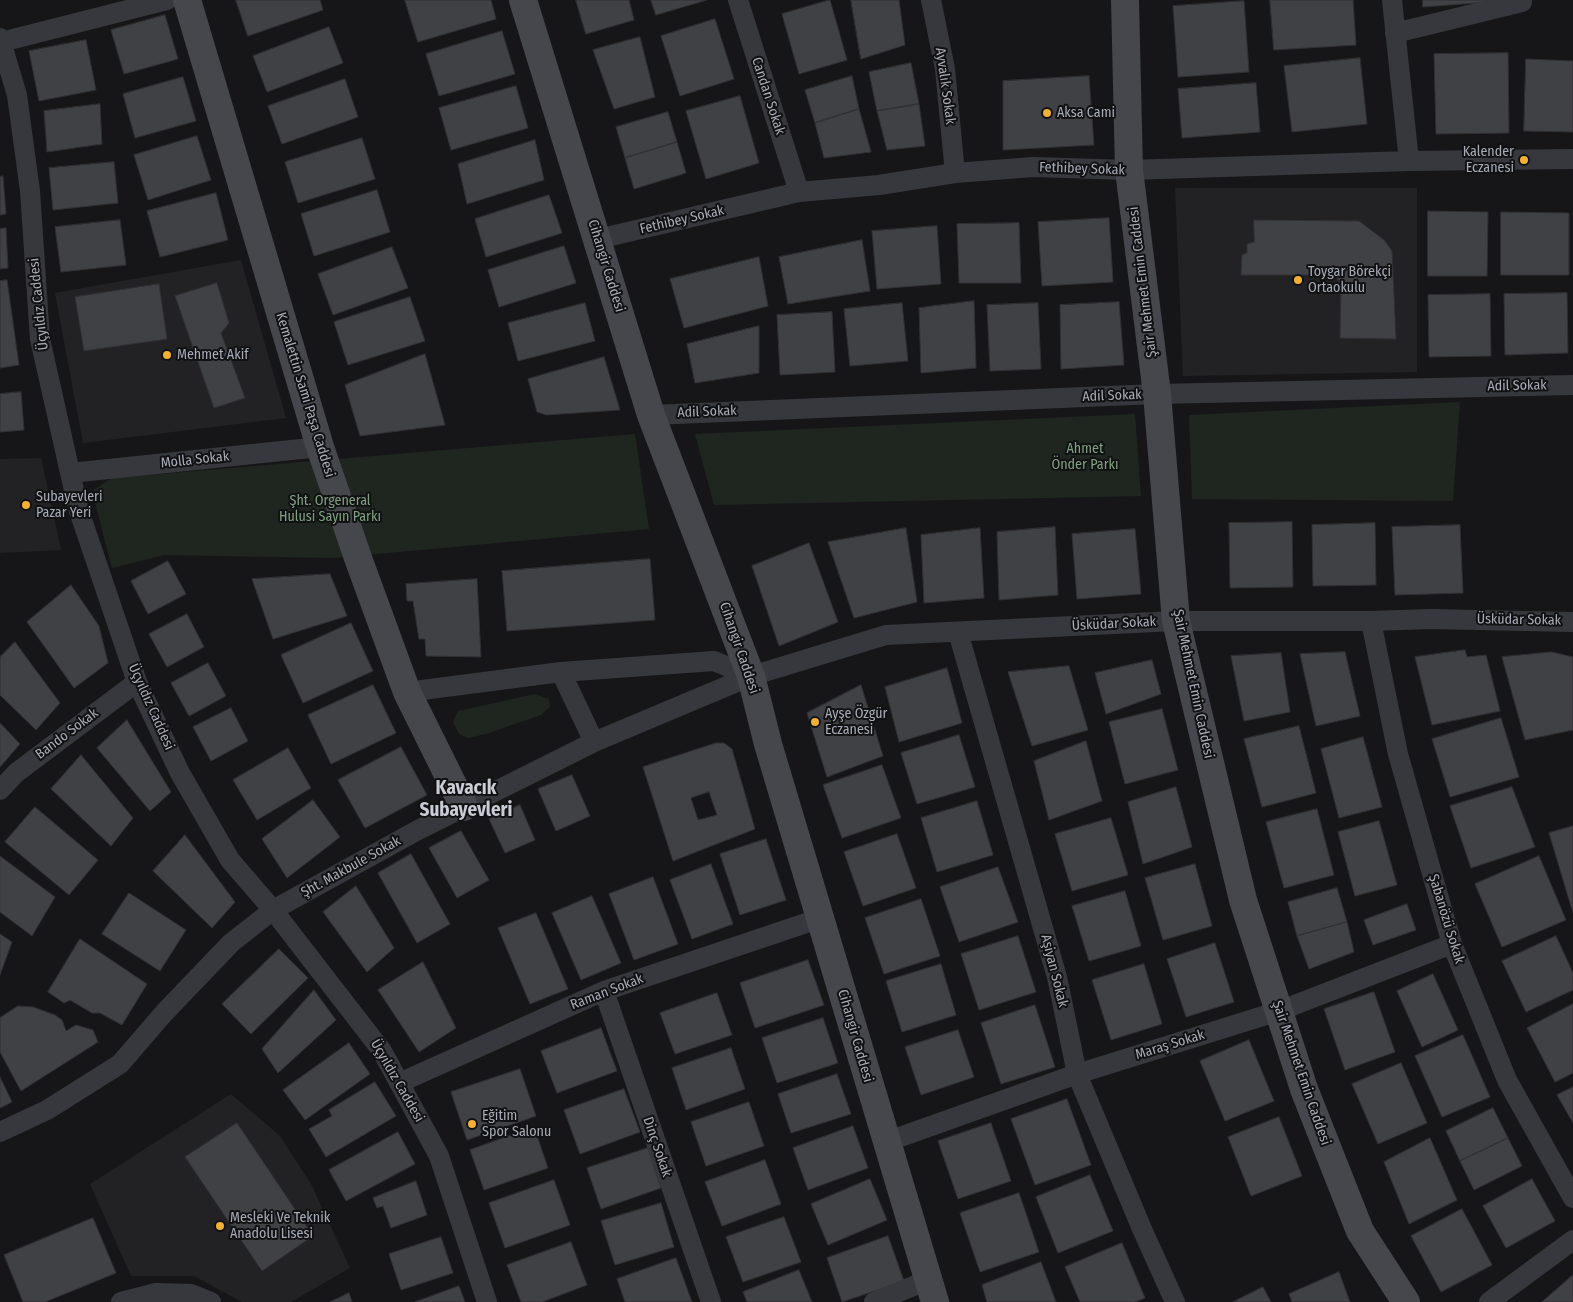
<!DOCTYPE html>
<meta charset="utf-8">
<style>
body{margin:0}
canvas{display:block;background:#161618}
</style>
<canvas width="1573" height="1302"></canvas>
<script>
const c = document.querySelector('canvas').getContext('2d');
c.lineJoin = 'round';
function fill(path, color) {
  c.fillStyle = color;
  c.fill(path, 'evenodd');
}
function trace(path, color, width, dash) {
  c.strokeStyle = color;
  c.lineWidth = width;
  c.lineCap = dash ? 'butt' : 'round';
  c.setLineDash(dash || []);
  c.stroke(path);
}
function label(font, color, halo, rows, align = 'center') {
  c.font = font + ' "Fira Sans Condensed",sans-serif';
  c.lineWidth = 4;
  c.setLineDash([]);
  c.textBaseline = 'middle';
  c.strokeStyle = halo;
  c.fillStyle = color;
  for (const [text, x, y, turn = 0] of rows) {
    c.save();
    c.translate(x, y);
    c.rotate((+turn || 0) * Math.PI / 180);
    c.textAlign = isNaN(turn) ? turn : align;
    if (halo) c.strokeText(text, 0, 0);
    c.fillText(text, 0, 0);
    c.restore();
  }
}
fill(new Path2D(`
 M1175,188H1417V372L1183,376Z
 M241,260L286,418L83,443L55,293Z
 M41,458L61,550L0,553V459Z
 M231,1094L280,1136L311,1184L350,1268L291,1302H242L194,1276H131L90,1184Z`), '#222225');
fill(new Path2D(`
 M1460,402L1453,501L1192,499L1189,415Z
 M1135,414L1141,496L714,505L695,434Z
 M635,434L649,529L333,558L164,555L112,568L92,491L112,478Z
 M535,694L549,699L550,707L541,715L486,734L468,738L459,734L453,722L458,711Z`), '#1e261f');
const building = new Path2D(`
 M236,0H320L323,10L248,36Z
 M405,0H491L496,19L418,42Z
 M576,0H629L634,20L586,34Z
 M651,0H707L656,15Z
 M830,0L847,60L799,74L782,14Z
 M851,0H899L905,45L861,59Z
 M1270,0H1353L1356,45L1274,50Z
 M1423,0H1502V1L1423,7Z
 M1244,1L1249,72L1178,77L1173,6Z
 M165,15L178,59L124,74L111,30Z
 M715,19L734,79L680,96L661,36Z
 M329,27L343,63L267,92L253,56Z
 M502,31L515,74L439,96L426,54Z
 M640,37L655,97L614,109L593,50Z
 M86,40L96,90L39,101L29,51Z
 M1508,53L1509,133L1436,134L1434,54Z
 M1360,58L1367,124L1292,132L1284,66Z
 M1526,59L1573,61V132L1524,131Z
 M911,63L919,104L877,111L869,72Z
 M852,76L859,109L815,123L805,90Z
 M1089,76L1094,145L1003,150V81Z
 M183,77L196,121L135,138L123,94Z
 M345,79L358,117L282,144L268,106Z
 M1256,83L1260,132L1182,138L1178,89Z
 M516,86L528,128L451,150L439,108Z
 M740,96L759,163L706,179L686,111Z
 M100,104L102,144L47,152L44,111Z
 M919,104L925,146L887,150L877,111Z
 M859,109L871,152L824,158L815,123Z
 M668,112L677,142L625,158L616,127Z
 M197,136L211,180L148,200L134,155Z
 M362,138L375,179L298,203L285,162Z
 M535,140L544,180L467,204L458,164Z
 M677,142L686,173L634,189L625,158Z
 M114,162L118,203L53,210L49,168Z
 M3,176L6,214L0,215V177Z
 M377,190L390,232L314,256L301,214Z
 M216,193L228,240L160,257L147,211Z
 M549,195L562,233L486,257L475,219Z
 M1428,211L1488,212L1487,276H1428Z
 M1501,212L1569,213V275H1501Z
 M1109,218L1113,282L1042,286L1038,222Z
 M120,220L126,265L61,272L55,227Z
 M1254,220L1359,221L1384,240L1392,251L1396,339L1340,338L1341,285L1337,278L1329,275H1241L1242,255L1247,253V244L1254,242Z
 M1019,223L1021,283H959L957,224Z
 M937,226L941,284L877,289L872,231Z
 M6,228L8,268L0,269V229Z
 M862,240L870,291L788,304L779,257Z
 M564,246L576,283L499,307L488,270Z
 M392,247L408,288L333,315L318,274Z
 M759,257L768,306L684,328L670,279Z
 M7,280L19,365L0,368V281Z
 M217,283L229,323L221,333L245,398L214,408L175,296Z
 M159,284L167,339L84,351L75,297Z
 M1567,293L1568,353L1505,355L1504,294Z
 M1490,294L1491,356L1429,357L1428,295Z
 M410,297L425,341L348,365L334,322Z
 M974,301L976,368L921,373L919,308Z
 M1119,302L1124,365L1061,369L1060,305Z
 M585,303L595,341L518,361L508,323Z
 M902,303L908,361L850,366L844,309Z
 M1038,303L1041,369L990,371L987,305Z
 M832,312L835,372L780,375L777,315Z
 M759,326V373L695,383L687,344Z
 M425,354L445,425L360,436L345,385Z
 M604,357L620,410L546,415L537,412L528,379Z
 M21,392L24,430L0,432V394Z
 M1292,522L1293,587L1230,588L1229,523Z
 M1375,523L1376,585L1313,586L1312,525Z
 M1460,525L1463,593L1395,595L1392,527Z
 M1055,527L1058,595L999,600L997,532Z
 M906,528L917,602L854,618L828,542Z
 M980,528L984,598L924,603L921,535Z
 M1135,529L1141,594L1077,599L1072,534Z
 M809,543L838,622L779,646L752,566Z
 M650,559L655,620L507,631L502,571Z
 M168,561L186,594L148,614L131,581Z
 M330,574L347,616L273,639L252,579Z
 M477,579L481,657L426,656L425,639H419L413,601H407L406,584Z
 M71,585L99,626L108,663L74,688L27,622Z
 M187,614L204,647L167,667L149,634Z
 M351,623L373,671L303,703L281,655Z
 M15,642L60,703L36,730L0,695V657Z
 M1465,650L1467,657L1486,655L1500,711L1432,725L1415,657Z
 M1345,652L1360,716L1316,726L1300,654Z
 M1552,652L1573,657V730L1525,740L1502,657Z
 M1281,653L1290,712L1244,721L1231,656Z
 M1152,660L1161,694L1106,714L1095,673Z
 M208,663L226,696L189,716L171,683Z
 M1069,666L1088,730L1032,746L1008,672Z
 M947,668L962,723L899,742L885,687Z
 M373,685L396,733L331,764L308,715Z
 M861,685L883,756L827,777L807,713Z
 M231,708L248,741L211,761L193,727Z
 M1162,709L1178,770L1125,784L1109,722Z
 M1501,718L1519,777L1450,797L1432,739Z
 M127,720L171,792L150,811L97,748Z
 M0,723L20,744L0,767Z
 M1299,726L1316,793L1262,807L1244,739Z
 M959,735L975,787L917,804L901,753Z
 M1363,737L1382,807L1339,818L1321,749Z
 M1086,741L1102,801L1049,820L1034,761Z
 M716,743H724L732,749L755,829L673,861L643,767ZM709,792L717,815L698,820L691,798Z
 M401,747L427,795L365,828L338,780Z
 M288,748L311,788L257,820L233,780Z
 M81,755L133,818L111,846L51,789Z
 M882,765L901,818L842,838L823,785Z
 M572,775L590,816L556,831L538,789Z
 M1176,787L1192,847L1143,864L1128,802Z
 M1512,787L1535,847L1471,868L1450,806Z
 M313,800L340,837L287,878L262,839Z
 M977,801L993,855L937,872L921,818Z
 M520,805L535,840L505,853L489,819Z
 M35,807L98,860L69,895L5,842Z
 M1317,809L1334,875L1284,888L1266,822Z
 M1111,818L1128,875L1072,891L1055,834Z
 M1379,821L1397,885L1355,896L1338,832Z
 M1573,826V913L1549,833Z
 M461,831L489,880L457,898L429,848Z
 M897,834L916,888L863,906L844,852Z
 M185,835L235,902L212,928L153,871Z
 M766,839L786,900L740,915L720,854Z
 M411,854L450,924L417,943L378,873Z
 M0,856L55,897L32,936L0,912Z
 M1539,856L1566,920L1502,947L1475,884Z
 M711,864L733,924L692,939L670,880Z
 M1195,864L1212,926L1163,940L1145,878Z
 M998,867L1018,922L959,942L940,887Z
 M653,877L678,944L634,960L609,894Z
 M356,886L394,948L367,972L323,912Z
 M1337,888L1347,922L1297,936L1288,902Z
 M1125,891L1141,946L1089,961L1072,906Z
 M129,893L186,930L160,971L102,934Z
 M592,896L621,963L581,980L552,913Z
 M921,899L940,956L884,974L865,918Z
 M1407,904L1416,930L1373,945L1364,920Z
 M536,913L568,989L530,1004L498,928Z
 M1347,922L1354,952L1309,969L1297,936Z
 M0,934L12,942L0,975Z
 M1018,936L1036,992L979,1010L961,954Z
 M1556,936L1573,973V990L1526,1012L1502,961Z
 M80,939L147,984L122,1025L100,1013H92L70,1000L64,1003L48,992Z
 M1215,943L1234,1002L1186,1017L1167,959Z
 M279,949L308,978L251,1034L222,1004Z
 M808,960L824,1005L755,1028L740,983Z
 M423,962L456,1028L419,1052L378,990Z
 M941,964L956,1015L902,1032L886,981Z
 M1144,964L1162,1024L1111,1040L1092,980Z
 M1433,974L1458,1030L1422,1047L1397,991Z
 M314,990L336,1020L278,1073L262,1049Z
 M1374,992L1395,1052L1345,1070L1324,1009Z
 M717,993L732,1035L675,1054L660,1013Z
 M1573,1004V1073L1555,1082L1527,1028Z
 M1035,1005L1055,1067L1001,1084L981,1023Z
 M18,1006L33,1007L55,1015L62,1020L66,1031L76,1025L93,1030L98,1042L21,1091L0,1052V1018Z
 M823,1018L838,1063L777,1083L762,1038Z
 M601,1028L617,1071L557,1093L541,1051Z
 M958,1030L974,1077L921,1095L905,1047Z
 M1463,1035L1490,1097L1442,1117L1415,1056Z
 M1249,1040L1274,1101L1225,1121L1200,1061Z
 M349,1043L370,1074L305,1120L283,1090Z
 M731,1048L745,1089L686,1110L672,1068Z
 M1401,1063L1427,1123L1378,1144L1352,1084Z
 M520,1069L536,1116L467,1140L451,1092Z
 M837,1074L851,1114L791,1133L778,1094Z
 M0,1077L12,1102L0,1108Z
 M375,1082L396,1116L326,1157L309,1129L332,1116L329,1110Z
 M1573,1087V1123L1557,1095Z
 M624,1089L640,1132L580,1154L564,1110Z
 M1067,1099L1091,1165L1035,1185L1011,1119Z
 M749,1102L764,1146L706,1166L691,1122Z
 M1493,1108L1508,1138L1460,1161L1446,1131Z
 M1279,1117L1302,1176L1251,1196L1228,1137Z
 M237,1123L313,1236L262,1271L185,1157Z
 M991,1123L1011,1181L958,1199L938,1141Z
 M853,1126L868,1168L808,1190L793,1148Z
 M534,1127L548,1168L484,1190L470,1150Z
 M398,1132L415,1164L346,1201L329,1170Z
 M1430,1138L1457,1200L1409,1224L1384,1162Z
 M1508,1138L1522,1166L1474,1190L1460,1161Z
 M648,1148L661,1188L601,1209L587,1168Z
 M765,1160L781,1204L722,1226L705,1182Z
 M1090,1175L1113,1231L1058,1253L1036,1197Z
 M870,1179L887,1220L828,1245L811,1204Z
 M1532,1179L1555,1221L1506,1248L1483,1206Z
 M554,1180L570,1225L505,1248L489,1203Z
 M416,1181L427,1215L391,1228L383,1206L377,1208L373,1198Z
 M1019,1193L1039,1252L980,1272L960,1213Z
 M661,1203L674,1247L615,1265L601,1221Z
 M1462,1209L1492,1265L1441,1292L1411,1236Z
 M784,1217L801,1262L743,1282L726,1237Z
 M93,1218L116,1273L45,1302H23L4,1255Z
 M888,1236L904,1281L842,1302L827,1258Z
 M441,1237L453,1273L401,1290L389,1254Z
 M571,1242L587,1285L542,1302H521L507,1265Z
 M1122,1243L1145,1298L1135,1302H1080L1065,1267Z
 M676,1258L692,1302H625L617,1279Z
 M1041,1262L1056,1302H987L982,1285Z
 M799,1270L812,1302H747L743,1292Z
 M1339,1272L1350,1302H1292L1289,1294Z
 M1573,1275V1302H1542Z
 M459,1286L465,1302H415Z
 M1263,1287L1271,1302H1233Z
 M349,1293L352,1302H330Z`);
fill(building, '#404145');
trace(building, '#303034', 1);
trace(new Path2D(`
 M738,0L799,192
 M931,0L945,69L955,173
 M1392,0L1409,161
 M1395,33L1522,2V0
 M0,38L17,95L30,191L40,339L78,508L137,682L180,773L230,860L273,910L382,1051L439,1156L487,1302
 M1,42L167,0
 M598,239L799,192L879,185L955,173L1033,167L1129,170L1409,161L1573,159
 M651,415L1157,394L1573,385
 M70,473L320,447
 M1371,621L1398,754L1452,944L1507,1080L1573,1198
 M958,632L1057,977L1077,1074L1142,1229L1175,1302
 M561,672L594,742
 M407,692L561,672L714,661L751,676
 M0,790L16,773L137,682
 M604,991L711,1302
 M399,1083L604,991L821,918
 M0,1132L47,1110L120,1064L164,1013L231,943L273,910L418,830L594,742L751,676L886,635L1176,621H1371L1430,619L1573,622
 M886,1142L1077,1074L1279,1011L1452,944
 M121,1302L156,1293L191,1294L211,1302
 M874,1302L928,1280
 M1489,1302L1573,1240`), '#37383d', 20);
trace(new Path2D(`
 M187,0L320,447L358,558L407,692L464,807
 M523,0L651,415L751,676L768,744L935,1302
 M1125,0L1129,170L1157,394L1176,621L1243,900L1304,1089L1360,1231L1406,1302`), '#45474d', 28);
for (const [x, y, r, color] of [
 [1047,113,5,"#f2b134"],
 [1524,160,5,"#f2b134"],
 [1298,280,5,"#f2b134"],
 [167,355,5,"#f2b134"],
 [26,505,5,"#f2b134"],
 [815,722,5,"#f2b134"],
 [472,1124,5,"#f2b134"],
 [220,1226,5,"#f2b134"]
]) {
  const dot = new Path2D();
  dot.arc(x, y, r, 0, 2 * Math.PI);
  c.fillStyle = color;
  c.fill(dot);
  trace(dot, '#111113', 2);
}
label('14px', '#a8adb8', '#111113', [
 ["Ayvalık Sokak",945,86,82],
 ["Candan Sokak",768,96,72],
 ["Fethibey Sokak",1082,169,2],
 ["Fethibey Sokak",682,220,-13],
 ["Cihangir Caddesi",606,266,73],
 ["Şair Mehmet Emin Caddesi",1143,282,-97],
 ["Üçyıldız Caddesi",39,304,-96],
 ["Adil Sokak",1517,386,-1],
 ["Kemalettin Sami Paşa Caddesi",305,395,73],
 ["Adil Sokak",1112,396,-2],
 ["Adil Sokak",707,412,-2],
 ["Molla Sokak",195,460,-6],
 ["Üsküdar Sokak",1519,620,1],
 ["Üsküdar Sokak",1114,624,-3],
 ["Cihangir Caddesi",739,648,71],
 ["Şair Mehmet Emin Caddesi",1193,684,78],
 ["Üçyıldız Caddesi",151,707,66],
 ["Bando Sokak",67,734,-37],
 ["Şht. Makbule Sokak",351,867,-29],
 ["Şabanözü Sokak",1446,919,73],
 ["Aşiyan Sokak",1054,971,76],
 ["Raman Sokak",607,992,-21],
 ["Cihangir Caddesi",855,1036,74],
 ["Maraş Sokak",1170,1045,-17],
 ["Şair Mehmet Emin Caddesi",1301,1073,71],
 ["Üçyıldız Caddesi",397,1081,60],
 ["Dinç Sokak",657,1147,71]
]);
label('14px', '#a8adb8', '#111113', [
 ["Aksa Cami",1057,113],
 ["Kalender",1514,152,"right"],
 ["Eczanesi",1514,168,"right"],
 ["Toygar Börekçi",1308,272],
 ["Ortaokulu",1308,288],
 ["Mehmet Akif",177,355],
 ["Subayevleri",36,497],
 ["Pazar Yeri",36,513],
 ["Ayşe Özgür",825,714],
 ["Eczanesi",825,730],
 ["Eğitim",482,1116],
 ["Spor Salonu",482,1132],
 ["Mesleki Ve Teknik",230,1218],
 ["Anadolu Lisesi",230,1234]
], 'left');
label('14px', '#7fa381', '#111113', [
 ["Ahmet",1085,449],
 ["Önder Parkı",1085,465],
 ["Şht. Orgeneral",330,501],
 ["Hulusi Sayın Parkı",330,517]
]);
label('bold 19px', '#c9ccd4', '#111113', [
 ["Kavacık",466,789],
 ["Subayevleri",466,811]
]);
</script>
